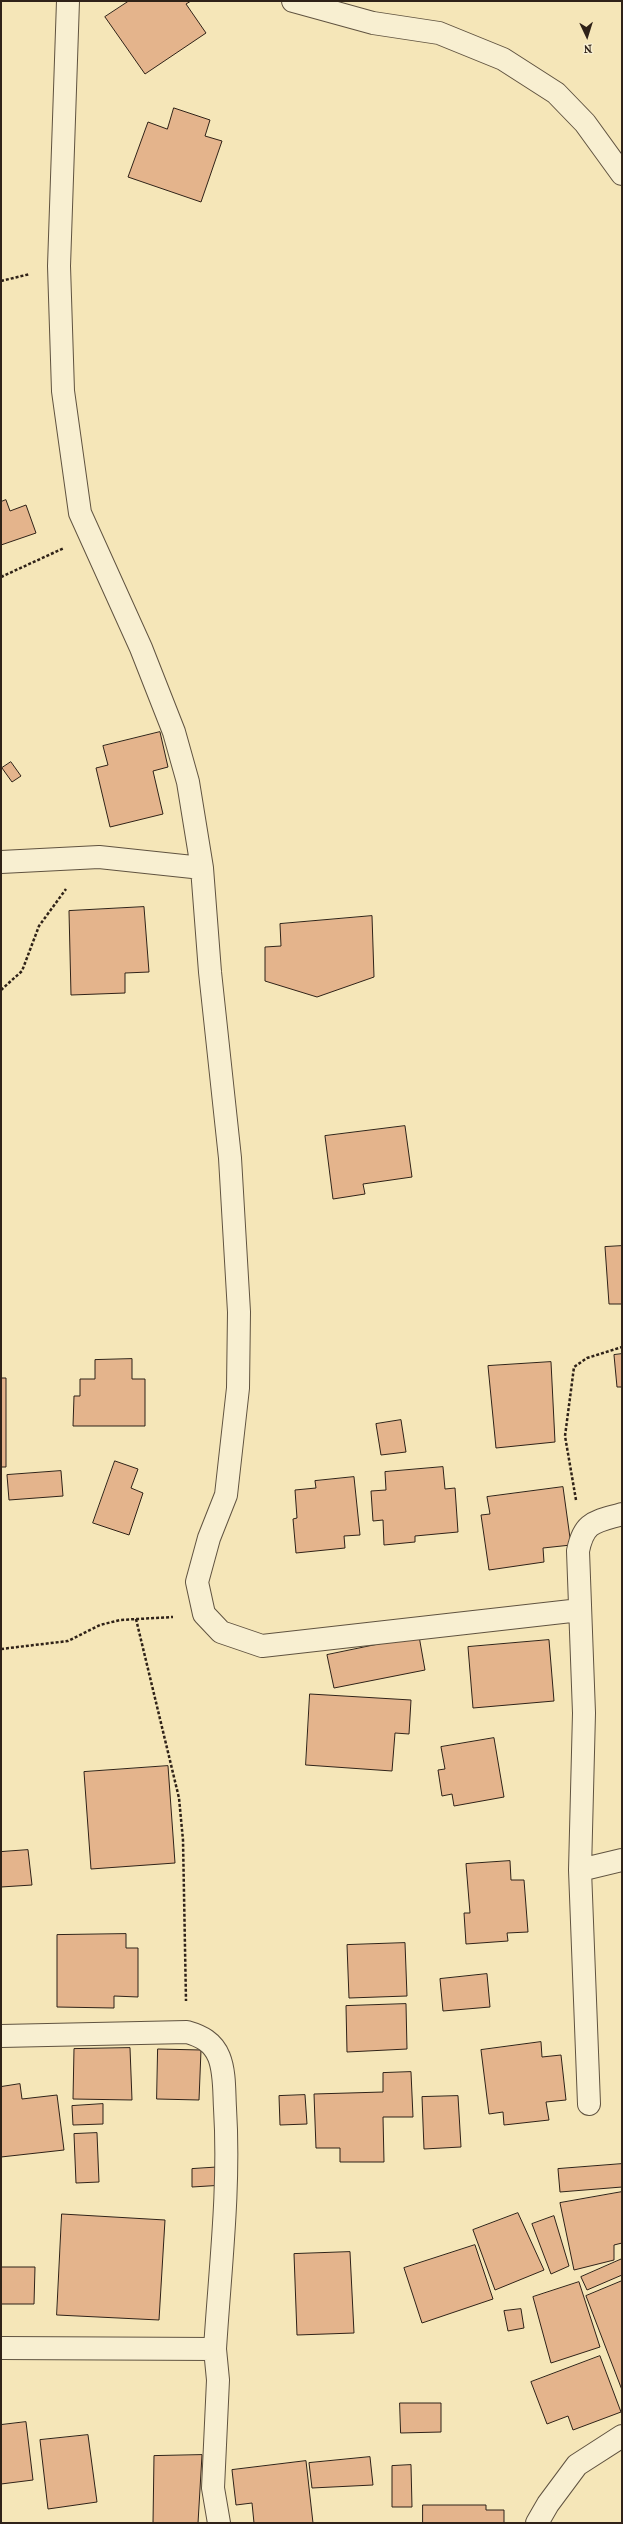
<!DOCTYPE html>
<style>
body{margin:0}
#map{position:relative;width:623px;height:2524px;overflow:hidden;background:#f5e6b8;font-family:"IM FELL French Canon",serif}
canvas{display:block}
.frame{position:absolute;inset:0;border:2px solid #2f2218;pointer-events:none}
.north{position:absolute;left:567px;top:16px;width:40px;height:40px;-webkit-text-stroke:3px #f8efd1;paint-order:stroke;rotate:176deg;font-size:11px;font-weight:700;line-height:16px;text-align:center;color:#2f2218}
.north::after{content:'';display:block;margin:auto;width:14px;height:18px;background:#2f2218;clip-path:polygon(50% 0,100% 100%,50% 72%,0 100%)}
</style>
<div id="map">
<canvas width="623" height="2524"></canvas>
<div class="frame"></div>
<div class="north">N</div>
</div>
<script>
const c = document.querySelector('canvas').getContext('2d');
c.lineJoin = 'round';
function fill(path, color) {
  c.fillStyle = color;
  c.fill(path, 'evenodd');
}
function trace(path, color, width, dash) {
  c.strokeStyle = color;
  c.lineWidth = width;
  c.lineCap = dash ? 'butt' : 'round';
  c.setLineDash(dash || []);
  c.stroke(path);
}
const building = new Path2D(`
 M129,1H191L186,4L206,33L145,74L105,17Z
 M174,108L210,120L205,136L222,141L201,202L128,177L148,122L167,129Z
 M6,500L10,511L26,505L36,533L1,545V502Z
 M160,732L168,767L153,771L163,814L110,827L96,768L108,765L103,746Z
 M11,762L21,776L12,782L2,768Z
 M144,907L149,972L125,973V993L71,995L69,911Z
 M372,916L374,977L317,997L265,981V947L281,946L280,924Z
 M405,1126L412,1177L363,1184L365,1194L333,1199L325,1136Z
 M622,1246V1304H609L605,1247Z
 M622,1354V1387H617L614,1355Z
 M132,1359V1379H145V1426H73L74,1396H80V1379H95V1360Z
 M551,1362L555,1442L496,1448L488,1366Z
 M1,1378H6V1467H1Z
 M401,1420L406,1452L381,1455L376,1424Z
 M115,1461L138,1469L131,1488L143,1493L129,1535L93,1523Z
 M443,1467L445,1489L455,1488L458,1532L415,1536V1542L384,1545L383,1520L373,1521L371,1491L386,1490L385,1472Z
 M61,1471L63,1496L9,1500L7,1475Z
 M354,1477L360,1535L344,1536L345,1548L296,1553L293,1519L297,1518L295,1490L316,1488L315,1481Z
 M563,1487L571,1545L543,1548L544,1562L489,1570L481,1515L490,1514L487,1497Z
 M419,1636L425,1670L334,1688L327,1655Z
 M549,1640L554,1701L473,1708L468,1647Z
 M310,1694L411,1700L409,1734L395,1733L392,1771L306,1765Z
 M494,1738L504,1797L454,1806L452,1794L442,1796L438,1770L445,1769L441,1747Z
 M168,1766L175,1863L91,1869L84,1772Z
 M28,1850L32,1885L1,1887V1852Z
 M510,1861L511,1880H524L528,1932L507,1933L508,1941L466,1944L464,1913H470L466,1864Z
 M126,1934V1948H138V1997L114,1996V2008L57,2007V1935Z
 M405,1943L407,1996L349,1998L347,1945Z
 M487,1974L490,2007L443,2011L440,1979Z
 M406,2004L407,2049L347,2052L346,2006Z
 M541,2042L542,2057L561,2055L566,2100L546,2102L549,2120L504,2125L503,2112L489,2114L481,2050Z
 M130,2048L132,2100L73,2099L74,2049Z
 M158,2049L201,2050L199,2100L157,2099Z
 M411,2072L413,2117H383L384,2162H340V2148H316L314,2094L383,2092V2073Z
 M20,2084L22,2099L57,2095L64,2150L1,2157V2087Z
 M305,2095L307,2124L280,2125L279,2096Z
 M458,2096L461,2147L424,2149L422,2097Z
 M103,2104V2124L73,2125L72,2106Z
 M97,2133L99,2182L76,2183L74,2134Z
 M622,2164V2187L560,2192L558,2169Z
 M223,2167L224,2185L192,2187V2169Z
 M622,2192V2243L614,2245V2260L574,2270L560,2203Z
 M518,2213L544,2270L495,2290L473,2230Z
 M62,2214L165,2220L159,2320L57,2315Z
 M554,2216L569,2266L551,2274L532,2224Z
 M475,2245L493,2299L422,2323L404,2268Z
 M350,2252L354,2333L297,2335L294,2254Z
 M622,2259V2275L587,2290L581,2277Z
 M1,2267H35L34,2304H1Z
 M622,2281V2390L586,2296Z
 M579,2282L600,2347L551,2363L533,2297Z
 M521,2309L524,2328L508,2331L504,2311Z
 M600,2356L621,2412L573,2430L568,2416L547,2424L531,2382Z
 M400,2403H441V2432L401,2433Z
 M26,2422L33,2480L1,2484V2425Z
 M88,2435L97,2502L48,2509L40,2440Z
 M202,2455L198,2523H153L154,2456Z
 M370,2457L373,2485L312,2488L309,2463Z
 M306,2461L313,2523H254L252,2503L236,2505L232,2470Z
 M411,2465L412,2507H392V2466Z
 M423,2505H486V2510H504V2523H423Z`);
fill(building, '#e4b48c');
trace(building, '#2f2218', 1);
const minor = new Path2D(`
 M68,1L59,266L63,391L80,513L141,648L174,732L188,782L202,868L210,972L230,1158L239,1312L238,1388L226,1495L209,1538L197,1582L204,1614L221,1632L262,1646L580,1610
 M293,1L373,23L439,33L503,59L556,93L585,123L622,174
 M1,862L99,857L202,868
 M580,1870L622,1860
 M1,2036L187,2032C201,2036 213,2042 219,2057C225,2072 224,2091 225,2108C230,2188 220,2269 215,2349L218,2380L213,2488L219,2523
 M589,2104L580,1870L584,1713L578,1551C584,1521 595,1522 622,1514
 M1,2348L215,2349
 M537,2523L548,2504L577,2465L622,2436`);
trace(minor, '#605340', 24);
trace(new Path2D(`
 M1,281L30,274
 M1,577L64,548
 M1,990L22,971L39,926L66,889
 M576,1500L565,1436L574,1367L587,1358L622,1347
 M136,1619L179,1798L183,1840L186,2001
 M1,1649L68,1641L100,1625L120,1620L173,1617`), '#2f2218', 2.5, [3, 2]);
trace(minor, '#f8efd1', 22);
</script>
